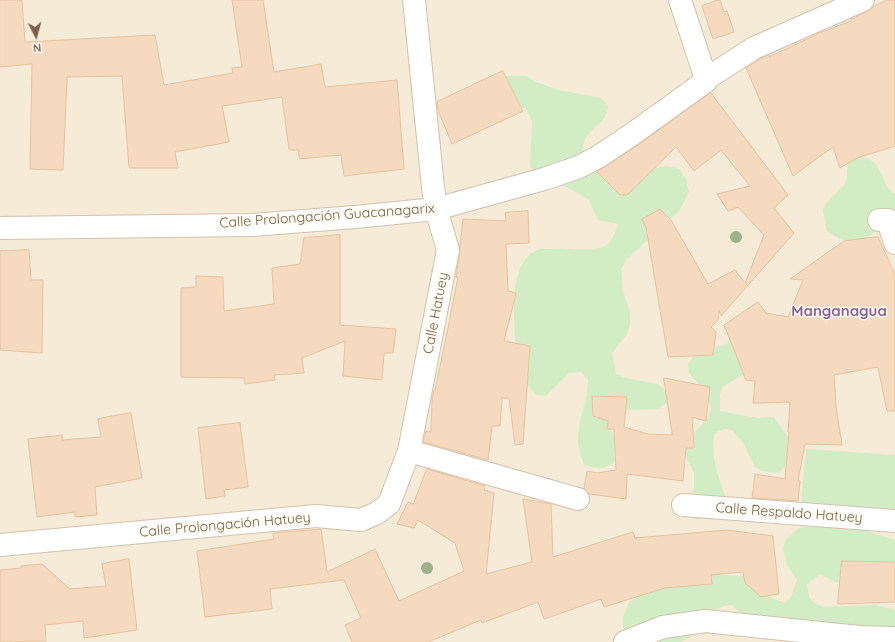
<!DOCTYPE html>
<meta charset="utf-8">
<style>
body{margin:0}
#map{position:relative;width:895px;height:642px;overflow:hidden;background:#fef8ea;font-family:Quicksand,sans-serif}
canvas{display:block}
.north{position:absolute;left:16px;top:16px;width:40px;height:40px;-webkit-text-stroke:3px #fffbf1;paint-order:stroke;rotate:174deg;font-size:11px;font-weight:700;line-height:16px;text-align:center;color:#7b614a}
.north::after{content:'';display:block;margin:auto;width:14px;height:18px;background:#7b614a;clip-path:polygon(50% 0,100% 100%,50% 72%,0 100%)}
</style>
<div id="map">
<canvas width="895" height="642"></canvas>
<div class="north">N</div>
</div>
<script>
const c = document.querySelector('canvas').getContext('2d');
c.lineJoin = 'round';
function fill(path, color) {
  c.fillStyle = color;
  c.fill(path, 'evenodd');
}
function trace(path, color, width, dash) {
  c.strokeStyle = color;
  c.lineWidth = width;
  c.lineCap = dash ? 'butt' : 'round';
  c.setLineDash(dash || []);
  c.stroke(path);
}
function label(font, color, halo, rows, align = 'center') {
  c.font = font + ' Quicksand,sans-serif';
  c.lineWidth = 3;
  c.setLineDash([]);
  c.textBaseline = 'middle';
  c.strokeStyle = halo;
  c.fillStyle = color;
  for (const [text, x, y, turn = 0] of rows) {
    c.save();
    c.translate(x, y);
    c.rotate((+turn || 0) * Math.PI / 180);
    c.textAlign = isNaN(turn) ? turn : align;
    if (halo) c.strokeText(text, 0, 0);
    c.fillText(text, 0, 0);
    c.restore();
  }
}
fill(new Path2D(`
 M0,0H895V642H0Z`), '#f6ebd7');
fill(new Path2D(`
 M495,76H526L536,82L559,90L601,98L608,106C605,125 598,121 589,134C587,136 584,140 584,142C580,157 599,175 609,183L655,168L667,166L680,169L686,180L689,192L679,211L626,260L621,269L623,291L630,312V324L627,334L612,353L616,374L626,378L658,384L666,391L668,402L658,409L615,411L608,419L615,440L614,463C602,470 597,469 584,465C581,455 577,444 578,434C580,415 588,399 588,380L581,372L569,373L546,396L536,395C531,389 518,371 516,364C514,358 515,344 515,337C514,312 509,262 537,250C541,248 546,249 550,249C566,247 597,254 609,243C614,238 616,230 618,224L598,220L589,200L571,189L538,176L530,166L532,121L527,110L495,94Z
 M854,157C886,155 877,183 895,194V214C881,227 865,246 843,240C838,238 832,234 827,231L823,210L826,203L846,183L848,162Z
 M746,342L771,358L724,386L720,394V411L757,418L774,417L788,437L787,464L779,473L762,471L755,467L743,443L732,430L724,429L715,433C709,455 720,479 726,500C715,520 715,519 693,519L686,513L694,488V472L686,458L684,449L692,435L709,417L711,408L706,392L689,373L688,364L697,351L730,343Z
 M806,449L895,455V511L801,504Z
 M826,524L852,526L895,540V585L861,589L835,582L820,574L807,584C809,598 809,602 824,607L876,605L895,610V637L758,629L732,605L724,606L715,610L689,638L680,642H638L628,635L623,627V617L630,601L668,581L713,574L741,576L750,578L769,597L785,603L791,597L797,580L787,565L783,548L786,540L799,528Z`), '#d2edc6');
const building = new Path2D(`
 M0,0H22L25,42L155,35L164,85L233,73L232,68L242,67L232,0H263L274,72L321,64L325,87L397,80L404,169L344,176L341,155L300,159L298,150H289L282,97L222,106L229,142L175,152L178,168H129L122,76L67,77L63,170L30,169L32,64L0,67Z
 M718,0H720L724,12L727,11L734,32L713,39L702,6Z
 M887,0H895V146L857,158L840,168L833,147L793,176L746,68L760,59L769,55V57L822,32L851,21V19L868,11L874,6Z
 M503,71L523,111L452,144L438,110L437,102Z
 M711,93L788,195L774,208L794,233L721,316L719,310L718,320L711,327L716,332L713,355L668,357L646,227L642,219L660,209L671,220L708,284L735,270L745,283L764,235L738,207L728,211L717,194L750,186L721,150L694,171L676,147L627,195H620L597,172L638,145Z
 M528,211L529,243L506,244L508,291L516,293L504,341L530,346L523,444L515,445L509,398H502L500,426H492L488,460L423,442L426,431L431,432L432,399L434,390H435L449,323L458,277H456L460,252V245L463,219L506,221L505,213Z
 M340,235V325L396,329L393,353H384L382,380L343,376L345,341L302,358L304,373L274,375L275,380L245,384L244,378L181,377V288L196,287V276L223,277L224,311L274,304L272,268L300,264L304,238Z
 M878,237L895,274V411H887L878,367L834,375L836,407L842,445L805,444L798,481H800L798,501L752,498L755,474L785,479L789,432H788L790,402L753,403L755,381L746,380L724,325L758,302L766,313L788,317L803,280L790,279L844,241Z
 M29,250L31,280H43L42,353L0,350V251Z
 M664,378L710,387L706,421L692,417L694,448H686L683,481L627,474L626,499L589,494L584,489L587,471L597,473L616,470L614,429H607L608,421L593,416L592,396L627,397L624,427L648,434L672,435Z
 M131,413L142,478L95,487L97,515L75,517V512L37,517L28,439L62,435V440L101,437L98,419Z
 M240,423L248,487L224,490L225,496L206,499L198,428Z
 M427,469L485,486L484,490L494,493L486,574L532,562L523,499L551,504L553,557L633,532L635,538L727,530L773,536L779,594L761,597L745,583L743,572L711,575L712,584L665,588L604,607L601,599L544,619L538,602L482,623L481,620L428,642H352L345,625L361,618L344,580L270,589L272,609L205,617L197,551L274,539L273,533L321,529L327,572L375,549L399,601L464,571L455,543L418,520L414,528L397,524L408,502L413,504Z
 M129,559L137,630L84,638L83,621L45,625L46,641L0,642V570L21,568V566L42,564L70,589L106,586L102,564Z
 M842,561L895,562V602L838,604Z`);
fill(building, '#f5dabf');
trace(building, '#e9c29f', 1);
const minor = new Path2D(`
 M680,0L706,79
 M879,220H888L895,243
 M0,228L252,225L355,217L436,209L544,179L579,167L598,157L631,135L706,81V79L754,48L863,0
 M409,451L578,499
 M683,505L895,521
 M0,545L316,516L361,520L377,513L389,504L409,451L448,250L436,209L433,187L414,0
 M625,642L663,627L705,621L859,637L895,638`);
trace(minor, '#d2c1ad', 24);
trace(minor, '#fff', 22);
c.fillStyle = '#9bb38b';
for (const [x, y] of [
 [736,237],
 [427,568]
]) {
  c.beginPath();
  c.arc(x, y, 6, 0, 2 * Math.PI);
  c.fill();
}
label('14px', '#7b614a', '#fffbf1', [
 ["Calle Prolongación Guacanagarix",327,216,-4],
 ["Calle Hatuey",436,313,-79],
 ["Calle Respaldo Hatuey",789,513,4],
 ["Calle Prolongación Hatuey",225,525,-5]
]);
label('bold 15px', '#8b6396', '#fffbf1', [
 ["Manganagua",839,311]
]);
</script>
